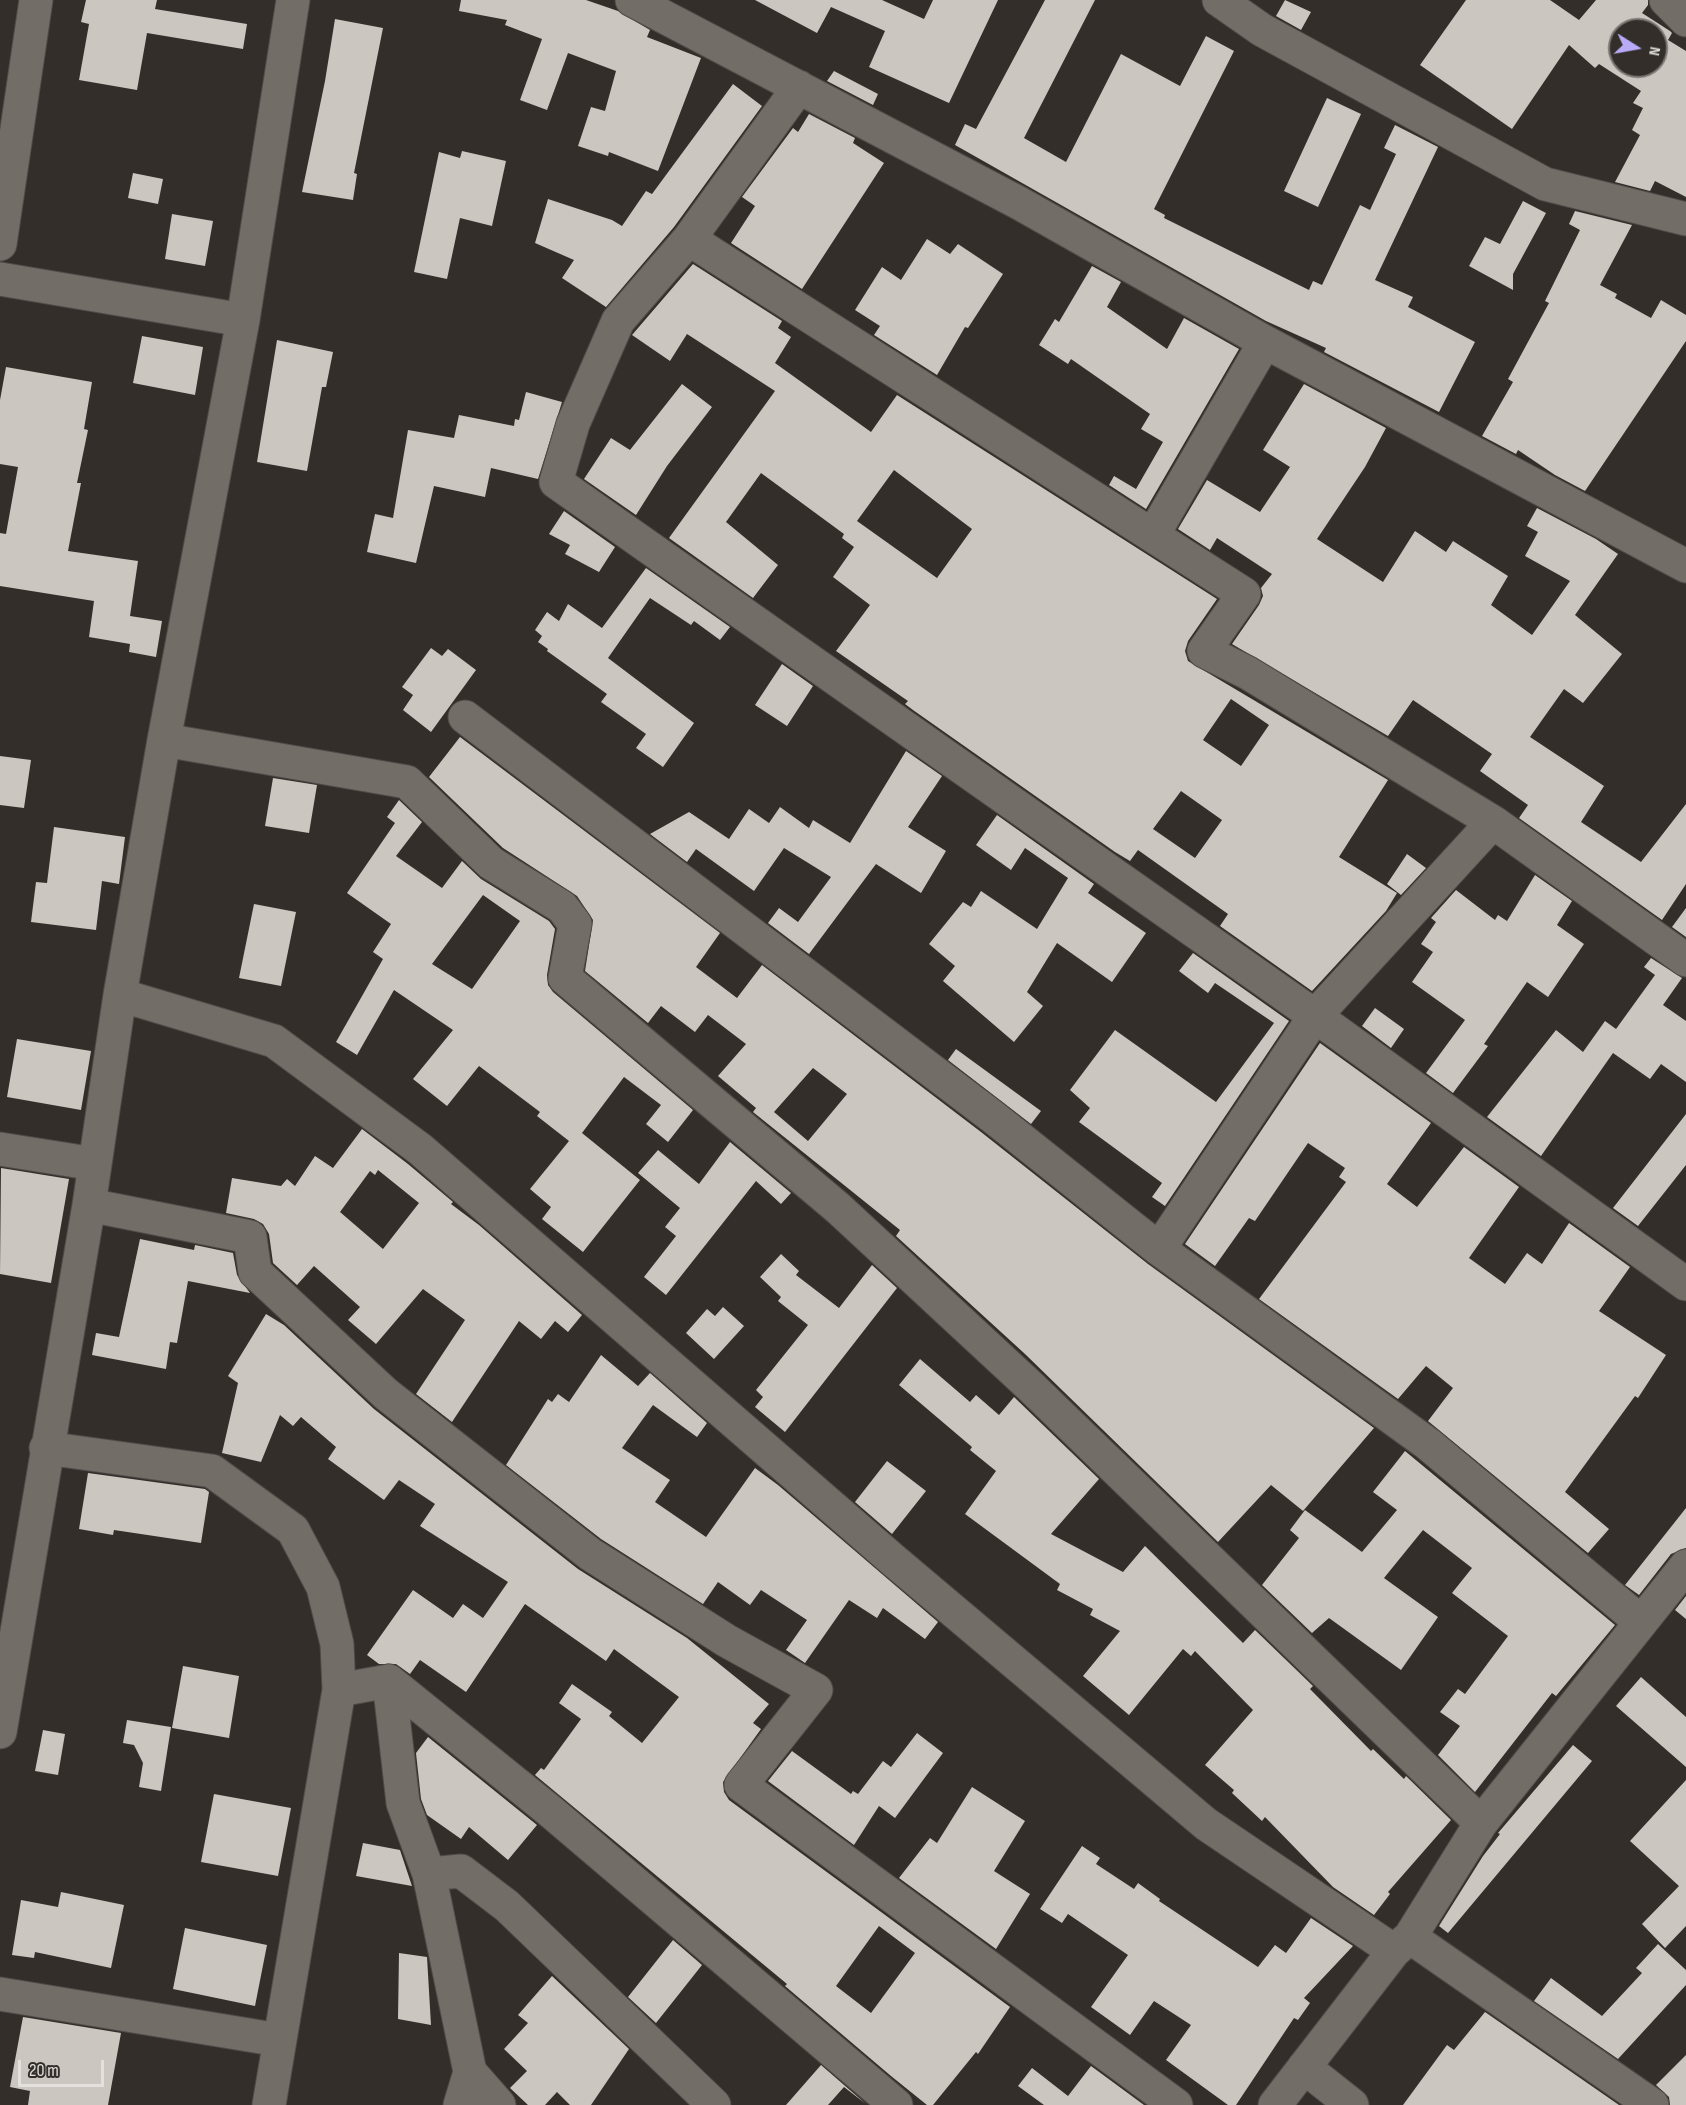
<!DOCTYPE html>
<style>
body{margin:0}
#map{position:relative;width:1686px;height:2105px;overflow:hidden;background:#332e2a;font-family:"Sofia Sans Condensed",sans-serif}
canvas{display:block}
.north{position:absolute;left:1608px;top:18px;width:60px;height:60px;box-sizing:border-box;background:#332e2a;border:2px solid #797572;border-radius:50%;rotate:101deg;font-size:16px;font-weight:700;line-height:24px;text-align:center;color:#e3e0dd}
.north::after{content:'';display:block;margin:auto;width:21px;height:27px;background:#b9abf7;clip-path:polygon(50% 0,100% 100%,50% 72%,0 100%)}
.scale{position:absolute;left:18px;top:2060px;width:86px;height:27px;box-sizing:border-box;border:3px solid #e3e0dd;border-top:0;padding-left:8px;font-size:18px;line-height:21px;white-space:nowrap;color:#e3e0dd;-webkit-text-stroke:4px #332e2a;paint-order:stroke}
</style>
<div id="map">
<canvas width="1686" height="2105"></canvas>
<div class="north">N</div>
<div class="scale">20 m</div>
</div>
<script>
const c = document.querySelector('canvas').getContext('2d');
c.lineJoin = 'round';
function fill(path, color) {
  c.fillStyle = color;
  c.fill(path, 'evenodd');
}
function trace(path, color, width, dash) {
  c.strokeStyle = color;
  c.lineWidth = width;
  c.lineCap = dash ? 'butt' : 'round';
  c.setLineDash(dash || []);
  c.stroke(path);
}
fill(new Path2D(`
 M86,0H157L155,9L247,24L243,49L147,33L137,90L79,80L89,24L81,22Z
 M461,0H586L618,11L650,30L647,37L701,58L658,171L609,152L608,156L578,146L591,107L605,111L616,71L568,53L547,110L520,100L542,39L505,25L507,20L459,11Z
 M755,0H882L924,19L933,0H998L949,103L869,67L885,31L831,7L817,33Z
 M1045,0H1095L1024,138L1066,162L1121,54L1180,86L1206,36L1234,51L1154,209L1165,215L1164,218L1309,290L1313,281L1322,285L1360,205L1370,210L1396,154L1384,148L1395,125L1438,147L1375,280L1413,297L1408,307L1475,342L1439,412L1324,352L1326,348L1266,321L955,145L965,124L976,129Z
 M1285,0L1311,12L1301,30L1276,16Z
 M1466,0H1550L1579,20L1596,0H1648V5L1642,13L1670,31L1672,33L1668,40L1686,51V197L1655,181L1650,191L1615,182L1640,135L1632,130L1643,108L1633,103L1641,91L1599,64L1595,68L1569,45L1512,129L1420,65ZM1620,30H1656V66H1620Z
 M335,19L383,28L354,173L357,174L353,200L302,192L325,81Z
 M834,71L878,94L873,105L827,81Z
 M733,84L762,106L674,227L606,307L562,278L574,260L535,243L548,199L612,220L622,226L646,191L652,194Z
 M1327,98L1361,114L1318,207L1284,191Z
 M809,114L855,138L853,143L884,163L802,289L731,243L755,206L742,197L793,128L798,132Z
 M462,151L506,161L492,226L460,218L447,279L414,272L439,152L460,158Z
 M133,173L163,179L158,204L128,198Z
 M1523,201L1546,213L1513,274V290L1469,266L1485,237L1500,244Z
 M1575,211L1632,225L1600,285L1617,294L1615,298L1651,318L1661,300L1686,315V341L1585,491L1555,475L1518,450L1516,454L1482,436L1513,382L1508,379L1549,303L1545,301L1580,230L1569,224Z
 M172,214L213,221L205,266L165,259Z
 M927,239L950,254L958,244L1003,274L968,328L965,327L937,375L874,335L880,326L855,310L882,267L901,280Z
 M693,264L782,321L778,328L791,337L775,363L871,432L897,395L1217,599L1188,641L1185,651L1188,661L1388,780L1339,857L1397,893L1386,911L1312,991L1220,926L1228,914L1138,850L1130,861L1115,852L913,710L905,704L908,701L836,651L870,605L833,577L854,547L842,538L844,534L761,473L726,522L778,565L753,598L669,538L775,391L687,334L670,361L632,335ZM894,470L972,529L937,578L857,521ZM1231,699L1269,725L1241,766L1203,740ZM1181,791L1222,820L1195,858L1153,829Z
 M1092,266L1121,282L1107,307L1167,349L1184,318L1239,349L1146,509L1109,485L1114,476L1136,489L1163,442L1141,429L1150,414L1071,359L1068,364L1039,345L1055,319L1059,322Z
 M142,336L203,347L195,395L133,383Z
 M277,340L333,352L326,387H322L307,471L257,462Z
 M6,367L92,382L84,429L88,430L77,483H81L68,551L138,561L130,616L162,621L156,657L129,652L130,644L89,637L94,601L0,586V533L6,534L18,467L0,464V400Z
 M682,384L712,407L667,466L636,515L584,479L611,438L630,450Z
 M1304,384L1386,428L1365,467L1317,539L1383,582L1415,531L1446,552L1453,541L1508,576L1491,605L1532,635L1570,581L1525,556L1538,532L1527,526L1537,508L1596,539L1618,554L1575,615L1622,654L1583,703L1564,689L1530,737L1604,786L1581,822L1641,862L1686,804V884L1662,920L1519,818L1528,805L1480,771L1492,754L1413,700L1388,736L1232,644L1259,605L1263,596L1261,588L1272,574L1217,538L1210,550L1178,529L1207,480L1260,512L1290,467L1263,450Z
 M526,392L562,402L538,479L491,468L485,497L434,486L416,563L367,552L375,514L393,518L408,430L454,438L459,415L514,426L515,419L519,420Z
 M564,511L615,547L599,572L565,554L570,545L549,534Z
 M646,568L730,627L720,640L694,621L691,625L650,598L608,658L694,723L663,767L636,748L646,734L601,702L607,694L547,651L548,649L538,642L542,636L535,630L547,612L559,621L568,604L602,628Z
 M431,648L442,656L448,649L476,670L431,732L403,710L413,695L402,687Z
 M782,664L813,686L787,726L755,705Z
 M460,737L720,933L696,967L737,998L762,965L981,1132L1148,1264L1374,1428L1303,1511L1271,1485L1218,1542L1025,1354L896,1236L900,1230L753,1112L756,1108L718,1076L746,1044L708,1015L695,1032L661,1006L648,1023L585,971L593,920L577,896L503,848L429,777ZM813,1068L847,1094L808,1141L774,1112Z
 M906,751L942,776L908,827L946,851L921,893L876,864L809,954L768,923L779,908L798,922L831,877L784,848L754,891L696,849L687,862L650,834L689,812L729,839L749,809L769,823L780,807L809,828L813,820L850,843Z
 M0,756L31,760L24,808L0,805Z
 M273,778L317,785L309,833L265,826Z
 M399,800L422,822L396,856L442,888L462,861L481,879L549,921L555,929L547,975L548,985L553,992L693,1110L668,1142L646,1124L661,1105L624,1077L582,1133L640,1180L583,1252L542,1219L551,1207L530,1189L569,1141L537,1116L540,1112L479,1066L447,1106L413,1079L453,1030L394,990L357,1055L336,1042L383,959L373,952L391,924L347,893L395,823L387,817ZM483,895L520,921L472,989L432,964Z
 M997,815L1094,884L1088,893L1146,933L1112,982L1057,943L1027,992L1043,1006L1014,1042L943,981L955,966L929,944L963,902L971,907L981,891L1037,929L1068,878L1025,848L1011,870L976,845Z
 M54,827L125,837L119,884L102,881L96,930L31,922L36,882L47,883Z
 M1407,854L1426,868L1401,895L1387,884Z
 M1535,875L1572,901L1557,925L1584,944L1548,997L1527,982L1484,1044L1488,1046L1453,1093L1426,1073L1465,1020L1412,982L1433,952L1421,944L1436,922L1431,918L1456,890L1495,920L1498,915L1507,921Z
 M254,904L296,912L281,986L239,978Z
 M1686,908V937L1672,927Z
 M1193,953L1289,1021L1165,1206L1152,1197L1162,1183L1079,1122L1090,1108L1070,1090L1115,1030L1216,1102L1274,1023L1215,983L1208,993L1179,971Z
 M1651,958L1682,978L1663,1005L1686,1021V1082L1661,1064L1650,1079L1613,1053L1541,1156L1487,1117L1556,1030L1583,1052L1605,1021L1616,1029L1655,975L1644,967Z
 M1375,1008L1404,1029L1391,1048L1362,1026Z
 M17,1039L91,1051L81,1110L7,1097Z
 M1320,1043L1431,1123L1387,1184L1417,1207L1464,1147L1519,1187L1469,1258L1505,1284L1527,1253L1542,1264L1569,1223L1630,1267L1599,1311L1666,1355L1638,1398L1635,1396L1565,1492L1609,1529L1588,1553L1428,1421L1453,1388L1426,1366L1398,1399L1259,1299L1346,1182L1339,1177L1345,1168L1308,1143L1255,1221L1249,1218L1215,1266L1185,1244Z
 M956,1049L1041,1111L1031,1124L948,1060Z
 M1686,1114V1165L1638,1226L1613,1208Z
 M362,1129L408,1164L453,1202L451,1204L479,1225L582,1315L568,1332L555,1321L541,1339L519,1321L452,1422L416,1394L465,1320L423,1289L376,1344L348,1320L360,1307L314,1266L297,1285L273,1263L269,1234L263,1224L254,1219L226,1213L232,1178L281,1186L287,1179L295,1186L315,1156L333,1168ZM378,1170L419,1203L383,1249L340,1212L370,1171L375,1175Z
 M730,1142L791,1193L781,1204L756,1181L666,1295L644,1277L676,1236L665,1227L680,1208L638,1173L658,1150L699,1184Z
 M1,1168L69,1179L51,1283L0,1274Z
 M140,1239L194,1250L195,1245L233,1253L237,1275L250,1293L188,1281L177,1343L170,1342L166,1369L92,1355L96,1333L119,1337Z
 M781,1254L799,1271L796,1275L839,1308L872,1265L897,1288L785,1432L755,1407L763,1397L756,1390L808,1325L778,1301L781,1297L760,1277Z
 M723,1307L744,1326L714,1359L686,1333L707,1309L715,1316Z
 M266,1314L284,1325L374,1409L578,1569L687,1638L769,1704L753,1723L761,1729L723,1782L724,1792L729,1800L1010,2007L978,2054L976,2052L933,2105H927L891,2076L785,1986L787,1984L535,1775L541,1768L544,1770L581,1719L559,1703L572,1684L612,1712L609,1716L642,1743L679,1697L614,1649L606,1661L525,1604L466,1692L420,1660L410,1674L396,1664H379L367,1655L413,1590L453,1618L463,1604L483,1618L508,1582L420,1526L435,1504L399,1480L384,1500L328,1459L336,1447L301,1417L293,1426L280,1415L261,1462L222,1453L238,1383L228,1376ZM879,1926L915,1953L871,2013L836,1986Z
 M601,1355L638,1386L650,1373L707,1423L697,1437L653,1405L622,1448L670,1480L655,1502L706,1537L755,1468L778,1485L938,1622L925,1639L883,1608L877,1618L849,1600L805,1663L786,1650L807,1620L761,1590L750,1605L718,1582L703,1604L601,1539L506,1465L548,1399L552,1402L558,1394L569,1402Z
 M920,1359L970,1402L976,1395L999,1415L1014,1397L1099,1479L1051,1534L1123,1572L1145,1546L1243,1643L1255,1630L1313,1686L1310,1689L1371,1751L1373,1749L1404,1779L1406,1776L1451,1820L1388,1892L1390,1894L1374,1915L1333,1887L1265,1817L1262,1821L1232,1793L1234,1790L1205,1765L1253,1710L1195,1651L1191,1656L1183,1649L1129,1715L1083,1676L1120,1631L1090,1615L1093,1609L1057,1590L1060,1584L965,1514L996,1471L970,1450L972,1447L899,1385Z
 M1405,1451L1615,1625L1556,1696L1552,1693L1475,1792L1438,1755L1460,1726L1440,1712L1458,1689L1465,1694L1508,1636L1452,1593L1472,1568L1423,1530L1384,1578L1438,1617L1401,1670L1329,1618L1312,1633L1262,1585L1299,1538L1290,1530L1305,1510L1362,1552L1397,1510L1373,1492Z
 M887,1461L926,1491L892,1534L855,1502Z
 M88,1473L205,1489L209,1492L201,1543L114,1530L113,1535L79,1529Z
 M1686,1508V1548L1671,1554L1639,1595L1625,1585Z
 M1686,1596V1619L1675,1610Z
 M183,1666L239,1676L229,1738L172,1728Z
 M1641,1677L1686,1717V1767L1616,1706Z
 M127,1720L171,1727L161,1791L139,1787L143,1763L134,1745L123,1743Z
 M43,1730L65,1734L58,1775L35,1771Z
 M917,1733L943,1753L895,1818L879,1806L854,1845L768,1781L792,1751L851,1794L853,1791L858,1794L883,1761L891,1767Z
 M428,1737L537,1825L508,1860L469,1827L461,1839L427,1815L421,1799L416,1753Z
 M1573,1745L1592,1761L1448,1933L1439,1926L1483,1856L1500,1834L1498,1833Z
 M1686,1780V1926L1665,1948L1642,1924L1679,1886L1630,1841Z
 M972,1787L1025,1821L994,1871L1030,1894L996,1949L899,1878L930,1838L937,1843Z
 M214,1794L291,1808L278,1876L201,1862Z
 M363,1843L400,1850L412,1886L356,1876Z
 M1082,1846L1100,1858L1096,1864L1134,1889L1138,1883L1160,1899L1159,1901L1258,1967L1275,1945L1286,1953L1311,1918L1353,1946L1304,1998L1310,2003L1298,2020L1294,2018L1236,2105H1228L1166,2060L1191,2025L1154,2001L1130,2035L1091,2007L1128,1955L1068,1914L1062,1923L1040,1909Z
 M61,1892L124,1905L111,1968L35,1952L34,1958L12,1955L21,1900L58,1907Z
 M185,1928L267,1945L255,2006L173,1989Z
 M673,1940L702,1965L656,2023L628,1997Z
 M1658,1944L1686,1970V1985L1618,2059L1534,2001L1551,1978L1602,2016L1642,1973L1636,1968Z
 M399,1953L427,1957L431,2025L398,2019Z
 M552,1976L629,2049L591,2105H570L557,2092L545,2105H528L510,2088L527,2071L504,2049L528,2023L518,2015Z
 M1485,2012L1619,2105H1403L1447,2045L1454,2050Z
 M23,2017L121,2033L108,2105H28L30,2091L10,2087Z
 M1686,2055V2105H1670L1669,2097L1656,2085Z
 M821,2065L866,2104L844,2087L828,2105H786Z
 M1091,2066L1144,2105H1044L1018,2086L1032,2068L1068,2096Z`), '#ccc6c0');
const minor = new Path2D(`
 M632,0L1019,203L1265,342L1686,566
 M1219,0L1262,30L1545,184L1686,219
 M1666,0L1686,20
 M799,87L689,239L618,321L573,424L556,482L1315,1016L1686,1284
 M689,239L1244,594L1204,651L1248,673L1493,822L1686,960
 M0,244L36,0
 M0,279L243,320
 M1153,535L1265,342
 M465,717L993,1117L1159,1249L1428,1444L1641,1622
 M164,740L407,782L491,863L562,907L575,924L565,978L838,1208L1031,1387L1481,1823
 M120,995L274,1041L420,1149L892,1559L1206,1824L1394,1951
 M0,1149L95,1164
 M89,1205L250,1237L255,1272L386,1394L590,1554L727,1641L816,1690L741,1785L1176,2105
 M1159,1249L1315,1016L1493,822
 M46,1448L212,1471L293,1530L323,1587L337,1644L339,1690L269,2105
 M389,1681L403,1803L429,1874L470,2072L460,2105
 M339,1690L389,1681L550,1811L896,2105
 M0,1732L89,1205L120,995L164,740L243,320L293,0
 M429,1874L461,1871L507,1906L714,2105
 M1410,1937L1652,2105
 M0,1994L279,2040
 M1304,2067L1352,2105
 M470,2072L499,2105
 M1275,2105L1394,1951L1410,1937L1481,1823L1686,1566`);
trace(minor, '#4f4b48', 35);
trace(minor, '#736d68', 33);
</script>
